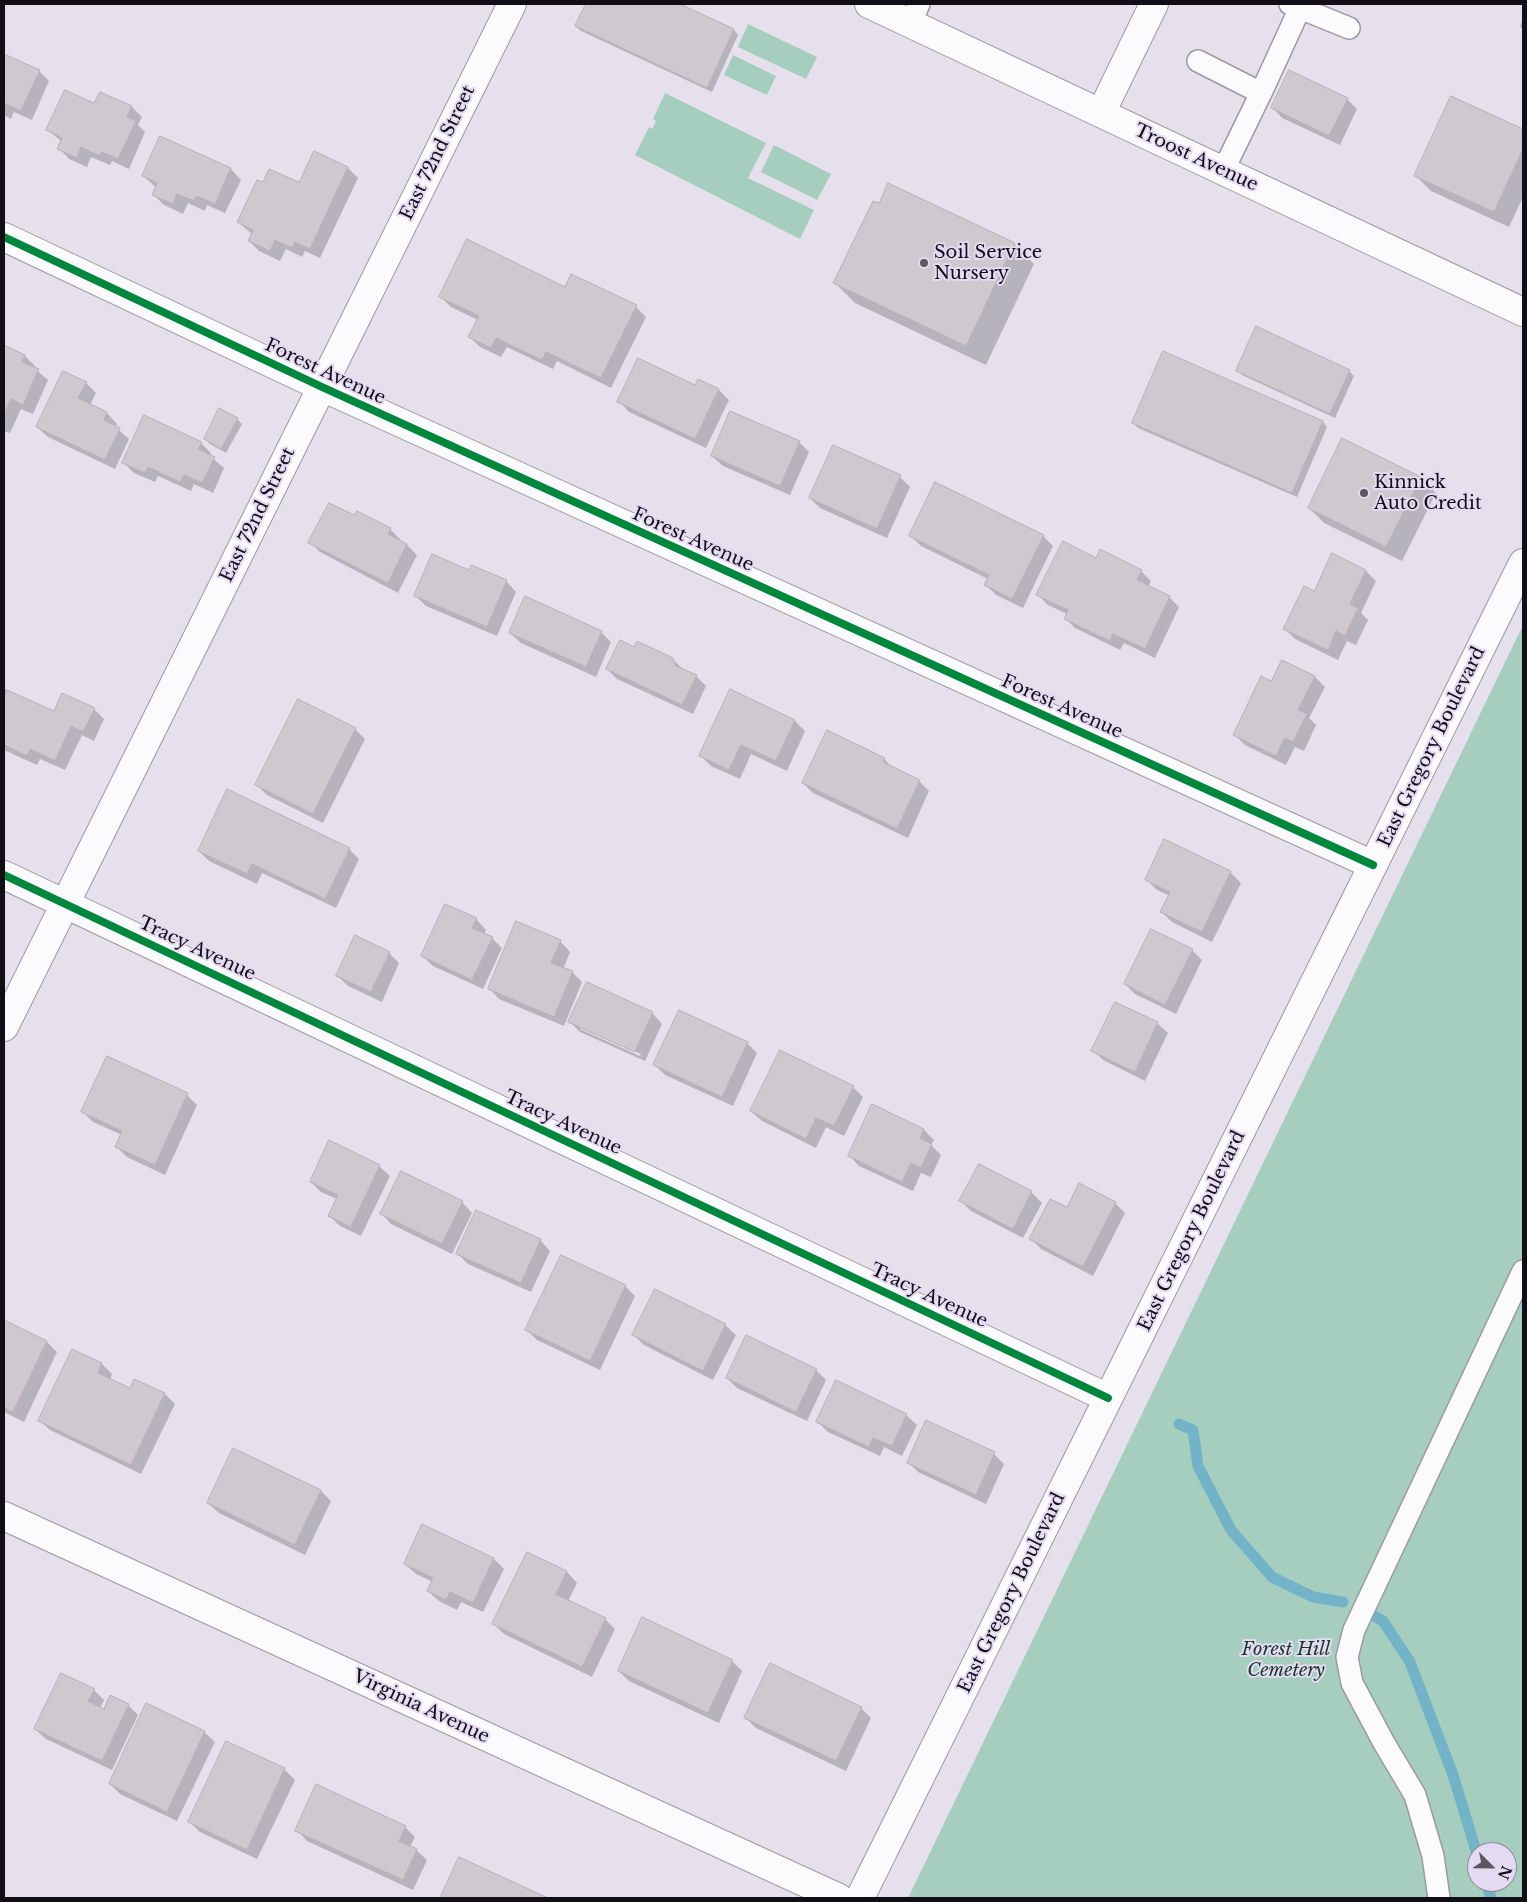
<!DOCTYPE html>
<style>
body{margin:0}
#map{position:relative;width:1527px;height:1902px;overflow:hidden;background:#e5e0ec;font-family:"Libre Baskerville",serif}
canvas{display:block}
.frame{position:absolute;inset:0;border:5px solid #110e16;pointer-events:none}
.north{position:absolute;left:1467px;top:1842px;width:50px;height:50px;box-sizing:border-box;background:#e4daf2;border:1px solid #90889a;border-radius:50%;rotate:113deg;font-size:14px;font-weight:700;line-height:20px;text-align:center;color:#110e16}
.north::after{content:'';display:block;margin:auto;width:18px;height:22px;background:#5b5861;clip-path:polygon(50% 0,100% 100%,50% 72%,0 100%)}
</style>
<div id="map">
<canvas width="1527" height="1902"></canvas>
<div class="frame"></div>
<div class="north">N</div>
</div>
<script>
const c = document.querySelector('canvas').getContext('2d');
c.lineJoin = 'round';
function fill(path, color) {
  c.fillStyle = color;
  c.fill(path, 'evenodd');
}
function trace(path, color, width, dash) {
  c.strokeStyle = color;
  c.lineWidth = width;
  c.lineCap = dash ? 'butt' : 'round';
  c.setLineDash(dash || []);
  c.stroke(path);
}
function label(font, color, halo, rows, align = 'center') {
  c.font = font + ' "Libre Baskerville",serif';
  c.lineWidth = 4;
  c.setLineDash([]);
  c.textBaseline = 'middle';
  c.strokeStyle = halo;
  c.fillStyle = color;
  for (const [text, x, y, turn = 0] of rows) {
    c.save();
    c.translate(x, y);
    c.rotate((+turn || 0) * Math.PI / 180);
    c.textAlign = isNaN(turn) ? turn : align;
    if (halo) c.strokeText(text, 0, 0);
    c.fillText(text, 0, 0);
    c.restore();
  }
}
fill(new Path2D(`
 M748,24L817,57L806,79L738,47Z
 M733,55L776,76L767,95L724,75Z
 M665,93L766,143L748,178L814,210L800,239L635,155L649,127L652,129L656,121L653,119Z
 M774,145L831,174L817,200L761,172Z
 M1523,625V1898H908ZM1477,1852H1507V1882H1477Z`), '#a6cebf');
fill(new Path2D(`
 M587,4H677L734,30L738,35L712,92L581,31L576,26Z
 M1523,19V30L1520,26Z
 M4,55L39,71L49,81L32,120L14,112L11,119L4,115Z
 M100,93L132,107L142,117L138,125L145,132L129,169L112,161L110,165L91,157L87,167L69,159L59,148L62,142L48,130L95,105Z
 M1452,97L1523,130V197L1509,227L1431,191L1416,176Z
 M1347,99L1357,109L1340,145L1282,118L1272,107Z
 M160,137L231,169L241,180L225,213L207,205L205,211L188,203L183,214L164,205L154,195L157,188L143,176Z
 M314,153L348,168L358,178L320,258L305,251L302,257L286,249L280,261L259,251L249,241L252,234L238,222L300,184Z
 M889,184L1014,244L1034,264L986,365L855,303L835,283L879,205Z
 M565,289L636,307L646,317L611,388L557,361L553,369L507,347L501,357L480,347L470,337L478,320L451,307L441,297Z
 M4,346L25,356L35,366L34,368L48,380L33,414L21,409L10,433L4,431Z
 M1164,353L1323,422L1327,427L1297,497L1138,428L1133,423Z
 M1238,370L1349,371L1354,376L1335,418L1242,375Z
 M86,383L96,393L90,405L107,413L117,424L115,427L129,439L115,469L48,437L37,427Z
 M695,387L719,390L729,400L706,448L629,412L619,401Z
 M237,419L242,424L226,453L210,444L205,439Z
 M799,442L809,452L790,495L723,466L712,456Z
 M201,443L211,453L210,456L224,468L213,493L194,484L191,491L158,476L155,482L134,473L124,463Z
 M900,477L910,487L887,538L820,508L810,498Z
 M1420,478L1436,493L1402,561L1324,523L1309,508Z
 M355,517L390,529L400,539L399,541L407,545L417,555L398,593L320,552L310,542Z
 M911,536H1043L1053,546L1023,608L996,595L985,584L988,579L921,546Z
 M1097,559L1141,571L1151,581L1148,587L1169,597L1179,607L1155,658L1124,643L1120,650L1075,628L1065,618L1067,614L1048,605L1037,594Z
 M470,571L506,581L516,592L497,636L426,606L416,596Z
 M1366,571L1376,581L1361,613L1368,620L1356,645L1347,641L1338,660L1295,639L1285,629L1314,593Z
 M601,632L611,642L596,677L521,643L510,633Z
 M635,648L672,659L683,669L696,676L706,686L693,714L617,679L607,669Z
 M1282,661L1315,677L1325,687L1309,718L1316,725L1304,751L1295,747L1286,765L1245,745L1235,735L1272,683Z
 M4,687L7,691L54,713L94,709L104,719L94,741L82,735L65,770L40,759L37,765L4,750Z
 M730,691L795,721L805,731L787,771L751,754L740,779L711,766L701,756Z
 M355,729L365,739L323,823L267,795L257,785Z
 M884,759L895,770L919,781L929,791L908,838L813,793L803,783Z
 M1165,841L1230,872L1241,883L1212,942L1172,922L1162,912L1170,896L1157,890L1146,879Z
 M349,849L359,859L336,908L262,873L257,884L209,861L199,851Z
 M476,919L486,930L484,935L492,938L502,948L483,989L433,966L422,956Z
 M560,941L570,952L563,969L572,972L582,982L564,1026L499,999L489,988Z
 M1192,950L1202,960L1176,1014L1135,994L1125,984Z
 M389,953L399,963L382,1002L348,986L338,976Z
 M652,1013L662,1024L645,1061L580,1032L570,1022ZM580,1026L641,1054L640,1056L580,1029Z
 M1157,1023L1168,1033L1145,1081L1103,1060L1093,1050Z
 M747,1043L757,1053L733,1106L665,1075L655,1065Z
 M853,1087L863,1097L844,1136L826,1127L816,1148L762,1121L751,1111Z
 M187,1095L197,1105L165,1175L127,1157L116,1146L122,1135L93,1122L83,1112Z
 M924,1130L934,1140L931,1145L941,1155L931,1177L921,1173L913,1191L859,1166L849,1155Z
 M379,1166L390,1176L361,1236L340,1226L330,1216L337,1199L321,1192L311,1182Z
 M979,1166L1031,1192L1042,1203L1023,1238L971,1211L961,1201Z
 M462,1202L472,1213L452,1254L391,1224L381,1213Z
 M1115,1203L1125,1213L1093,1276L1041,1249L1031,1239L1067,1209Z
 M540,1240L550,1251L531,1292L468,1264L458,1254Z
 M625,1286L635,1296L600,1370L537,1340L527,1330Z
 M656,1291L725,1325L736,1335L713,1380L644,1345L634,1335Z
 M4,1322L47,1342L57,1352L24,1422L4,1412Z
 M73,1350L102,1364L112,1374L110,1380L130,1389L135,1380L165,1394L175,1404L141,1474L50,1430L39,1420Z
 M816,1370L826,1380L807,1421L737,1388L727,1378Z
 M906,1415L917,1425L902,1456L884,1447L880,1456L828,1432L818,1422Z
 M234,1449L321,1491L331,1501L305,1555L219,1513L208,1503Z
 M994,1454L1004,1464L986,1504L918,1472L908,1462Z
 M423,1526L494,1559L504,1569L483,1612L461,1602L457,1610L439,1601L428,1591L433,1582L416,1574L405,1564Z
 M528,1554L567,1572L577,1583L568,1601L605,1619L615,1629L592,1677L504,1634L494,1624Z
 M732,1661L742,1671L719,1723L629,1681L619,1671Z
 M94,1690L104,1700L100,1708L104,1711L128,1705L138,1715L112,1770L46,1739L35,1729Z
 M861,1708L871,1718L846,1771L756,1728L746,1718Z
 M204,1732L215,1742L177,1821L120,1794L110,1784Z
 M226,1743L284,1769L295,1780L257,1859L200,1832L190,1822Z
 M405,1827L415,1837L410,1847L416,1850L427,1860L413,1890L307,1841L297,1830Z
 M459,1859L545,1898H441Z`), '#0003');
trace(new Path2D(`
 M1179,1424L1193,1430L1198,1466L1231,1530L1272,1577L1313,1597L1343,1602
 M1371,1614L1383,1621L1410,1662L1453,1775L1477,1854
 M1486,1882L1491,1898`), '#72b3c8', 11);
const building = new Path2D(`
 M586,4H680L734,29L707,88L575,26Z
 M4,54L40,70L21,111L4,103Z
 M1289,70L1348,98L1329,136L1271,108Z
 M65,90L94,103L100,92L132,106L127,117L136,121L118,159L102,152L99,156L81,147L77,158L57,149L62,138L46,130Z
 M1451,96L1523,129V149L1494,212L1414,176Z
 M160,136L231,168L215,204L197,196L194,201L177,194L173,204L152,195L157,183L142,176Z
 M314,151L348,167L310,249L295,242L292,248L275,240L270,251L248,241L253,230L237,222L257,180L263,182L269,169L299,182Z
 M888,183L1015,243L966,346L833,283L873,201L879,203Z
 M467,239L565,287L571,274L637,305L601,378L546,352L542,360L496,338L491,348L468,337L479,316L439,297Z
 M1256,326L1350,370L1330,414L1236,371Z
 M4,345L25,355L22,362L39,369L23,405L11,399L4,415Z
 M1163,351L1323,421L1292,493L1132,423Z
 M638,358L695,385L698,379L719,389L695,439L617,402Z
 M63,371L87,382L78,398L107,412L104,420L120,428L105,460L36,427Z
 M219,408L238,418L221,449L204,439Z
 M730,411L800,441L780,486L711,456Z
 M144,415L202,442L198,449L215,457L202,483L184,475L180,482L148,467L145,473L122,463Z
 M1342,438L1421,477L1386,547L1308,508Z
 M833,445L901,475L877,529L809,498Z
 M935,482L1044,535L1012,599L984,585L989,575L909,536Z
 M329,503L354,515L357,511L391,528L388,534L407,544L388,583L308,543Z
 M1063,541L1096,558L1100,549L1142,570L1137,580L1170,596L1145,649L1113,634L1110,641L1064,619L1068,610L1036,595Z
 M1332,553L1366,570L1350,604L1358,608L1345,636L1336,631L1328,650L1283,629L1304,586L1314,591Z
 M432,554L469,570L471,565L507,580L487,627L414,596Z
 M525,596L602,631L586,667L509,633Z
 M620,640L634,647L637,641L673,658L676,666L697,675L682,705L606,669Z
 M1282,660L1315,676L1298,710L1307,714L1293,742L1285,738L1276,756L1233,735L1261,676L1271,681Z
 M730,689L795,720L776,761L741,745L729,770L699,756Z
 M7,690L54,711L62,693L95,708L83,732L71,726L55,761L30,749L27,756L4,745V697Z
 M298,699L356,728L313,814L255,785Z
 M827,730L885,758L883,762L920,780L897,829L802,783Z
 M227,789L350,848L325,899L252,864L247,874L198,851Z
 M1164,839L1231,871L1202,932L1160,912L1170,892L1145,880Z
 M445,904L477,918L472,928L493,937L472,980L421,956Z
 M516,921L561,940L551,963L573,971L554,1017L488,989Z
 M1151,929L1193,949L1165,1005L1124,984Z
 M355,935L390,952L371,992L336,976Z
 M587,982L653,1012L635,1052L568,1022Z
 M1115,1002L1158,1022L1135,1072L1091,1051Z
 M679,1010L748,1042L722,1097L653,1065Z
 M780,1050L854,1086L834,1126L816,1118L806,1139L750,1111Z
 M107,1056L188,1093L155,1165L115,1147L122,1131L81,1112Z
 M872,1104L924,1129L920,1138L932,1144L921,1168L911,1163L902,1182L848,1156Z
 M329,1140L380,1165L351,1227L328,1216L338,1195L310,1182Z
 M979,1164L1032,1191L1013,1229L959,1201Z
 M401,1171L463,1201L442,1244L380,1214Z
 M1079,1183L1116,1202L1083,1267L1029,1239L1050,1199L1067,1207Z
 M476,1210L541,1239L521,1283L456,1254Z
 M561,1255L626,1285L590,1361L525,1330Z
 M655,1289L726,1324L703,1371L632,1335Z
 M4,1320L47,1341L13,1412L4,1408Z
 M746,1335L817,1369L796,1412L726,1378Z
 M72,1349L102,1363L98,1373L130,1388L134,1379L165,1393L131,1465L38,1421Z
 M836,1380L907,1414L892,1446L873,1438L869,1447L816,1422Z
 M926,1420L995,1452L976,1495L907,1463Z
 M233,1448L321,1490L295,1545L207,1503Z
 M422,1524L494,1558L473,1603L450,1592L446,1600L427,1591L433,1578L404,1564Z
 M527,1552L567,1571L556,1594L606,1618L582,1667L492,1624Z
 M642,1617L733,1660L708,1713L618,1671Z
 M770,1663L862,1707L836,1761L744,1718Z
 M61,1673L95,1689L88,1701L104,1709L110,1695L129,1704L102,1761L34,1729Z
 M146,1703L205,1731L167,1812L109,1784Z
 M226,1741L285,1768L247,1850L188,1822Z
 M316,1784L406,1826L399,1841L417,1849L403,1880L295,1831Z
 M459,1857L548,1898H440Z`);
fill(building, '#d0c8cf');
trace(building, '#b7b0b7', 1);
const lane = new Path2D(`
 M1290,4L1349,28
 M910,23L919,4
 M1198,61L1261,93L1223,171
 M1261,93L1300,8
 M1439,1898L1433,1856L1415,1795L1384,1743L1352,1683L1347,1657L1354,1630L1523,1271`);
const street = new Path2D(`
 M1101,113L1154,4
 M4,237L322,387L1373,865
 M4,875L1108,1398
 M4,1027L512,4
 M4,1516L839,1898`);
const secondary = new Path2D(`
 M869,4L1523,312
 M860,1898L1523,563`);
trace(lane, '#9d99a2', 24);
trace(street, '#9d99a2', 30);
trace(secondary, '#9d99a2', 30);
trace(lane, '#fbfafc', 21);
trace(street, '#fbfafc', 28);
trace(secondary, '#fbfafc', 28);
trace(new Path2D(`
 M4,237L322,387L1373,865
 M4,875L1108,1398`), '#00873e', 8);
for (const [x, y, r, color] of [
 [924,263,5,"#5b5861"],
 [1364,493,5,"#5b5861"]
]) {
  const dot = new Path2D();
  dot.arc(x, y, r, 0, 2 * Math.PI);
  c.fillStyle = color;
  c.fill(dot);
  trace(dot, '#e4daf2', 2);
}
label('18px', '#110e16', '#e4daf2', [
 ["East 72nd Street",438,153,-64],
 ["Troost Avenue",1196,158,25],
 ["Forest Avenue",325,372,25],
 ["East 72nd Street",258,515,-64],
 ["Forest Avenue",693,540,24],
 ["Forest Avenue",1062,707,24],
 ["East Gregory Boulevard",1432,747,-64],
 ["Tracy Avenue",197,949,25],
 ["Tracy Avenue",563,1123,25],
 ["East Gregory Boulevard",1192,1231,-64],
 ["Tracy Avenue",929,1296,25],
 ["East Gregory Boulevard",1012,1593,-64],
 ["Virginia Avenue",421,1707,25]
]);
label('18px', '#110e16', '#e4daf2', [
 ["Soil Service",934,253],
 ["Nursery",934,274],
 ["Kinnick",1374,483],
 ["Auto Credit",1374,504]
], 'left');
label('italic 18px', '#153829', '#e4daf2', [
 ["Forest Hill",1286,1650],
 ["Cemetery",1286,1671]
]);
</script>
